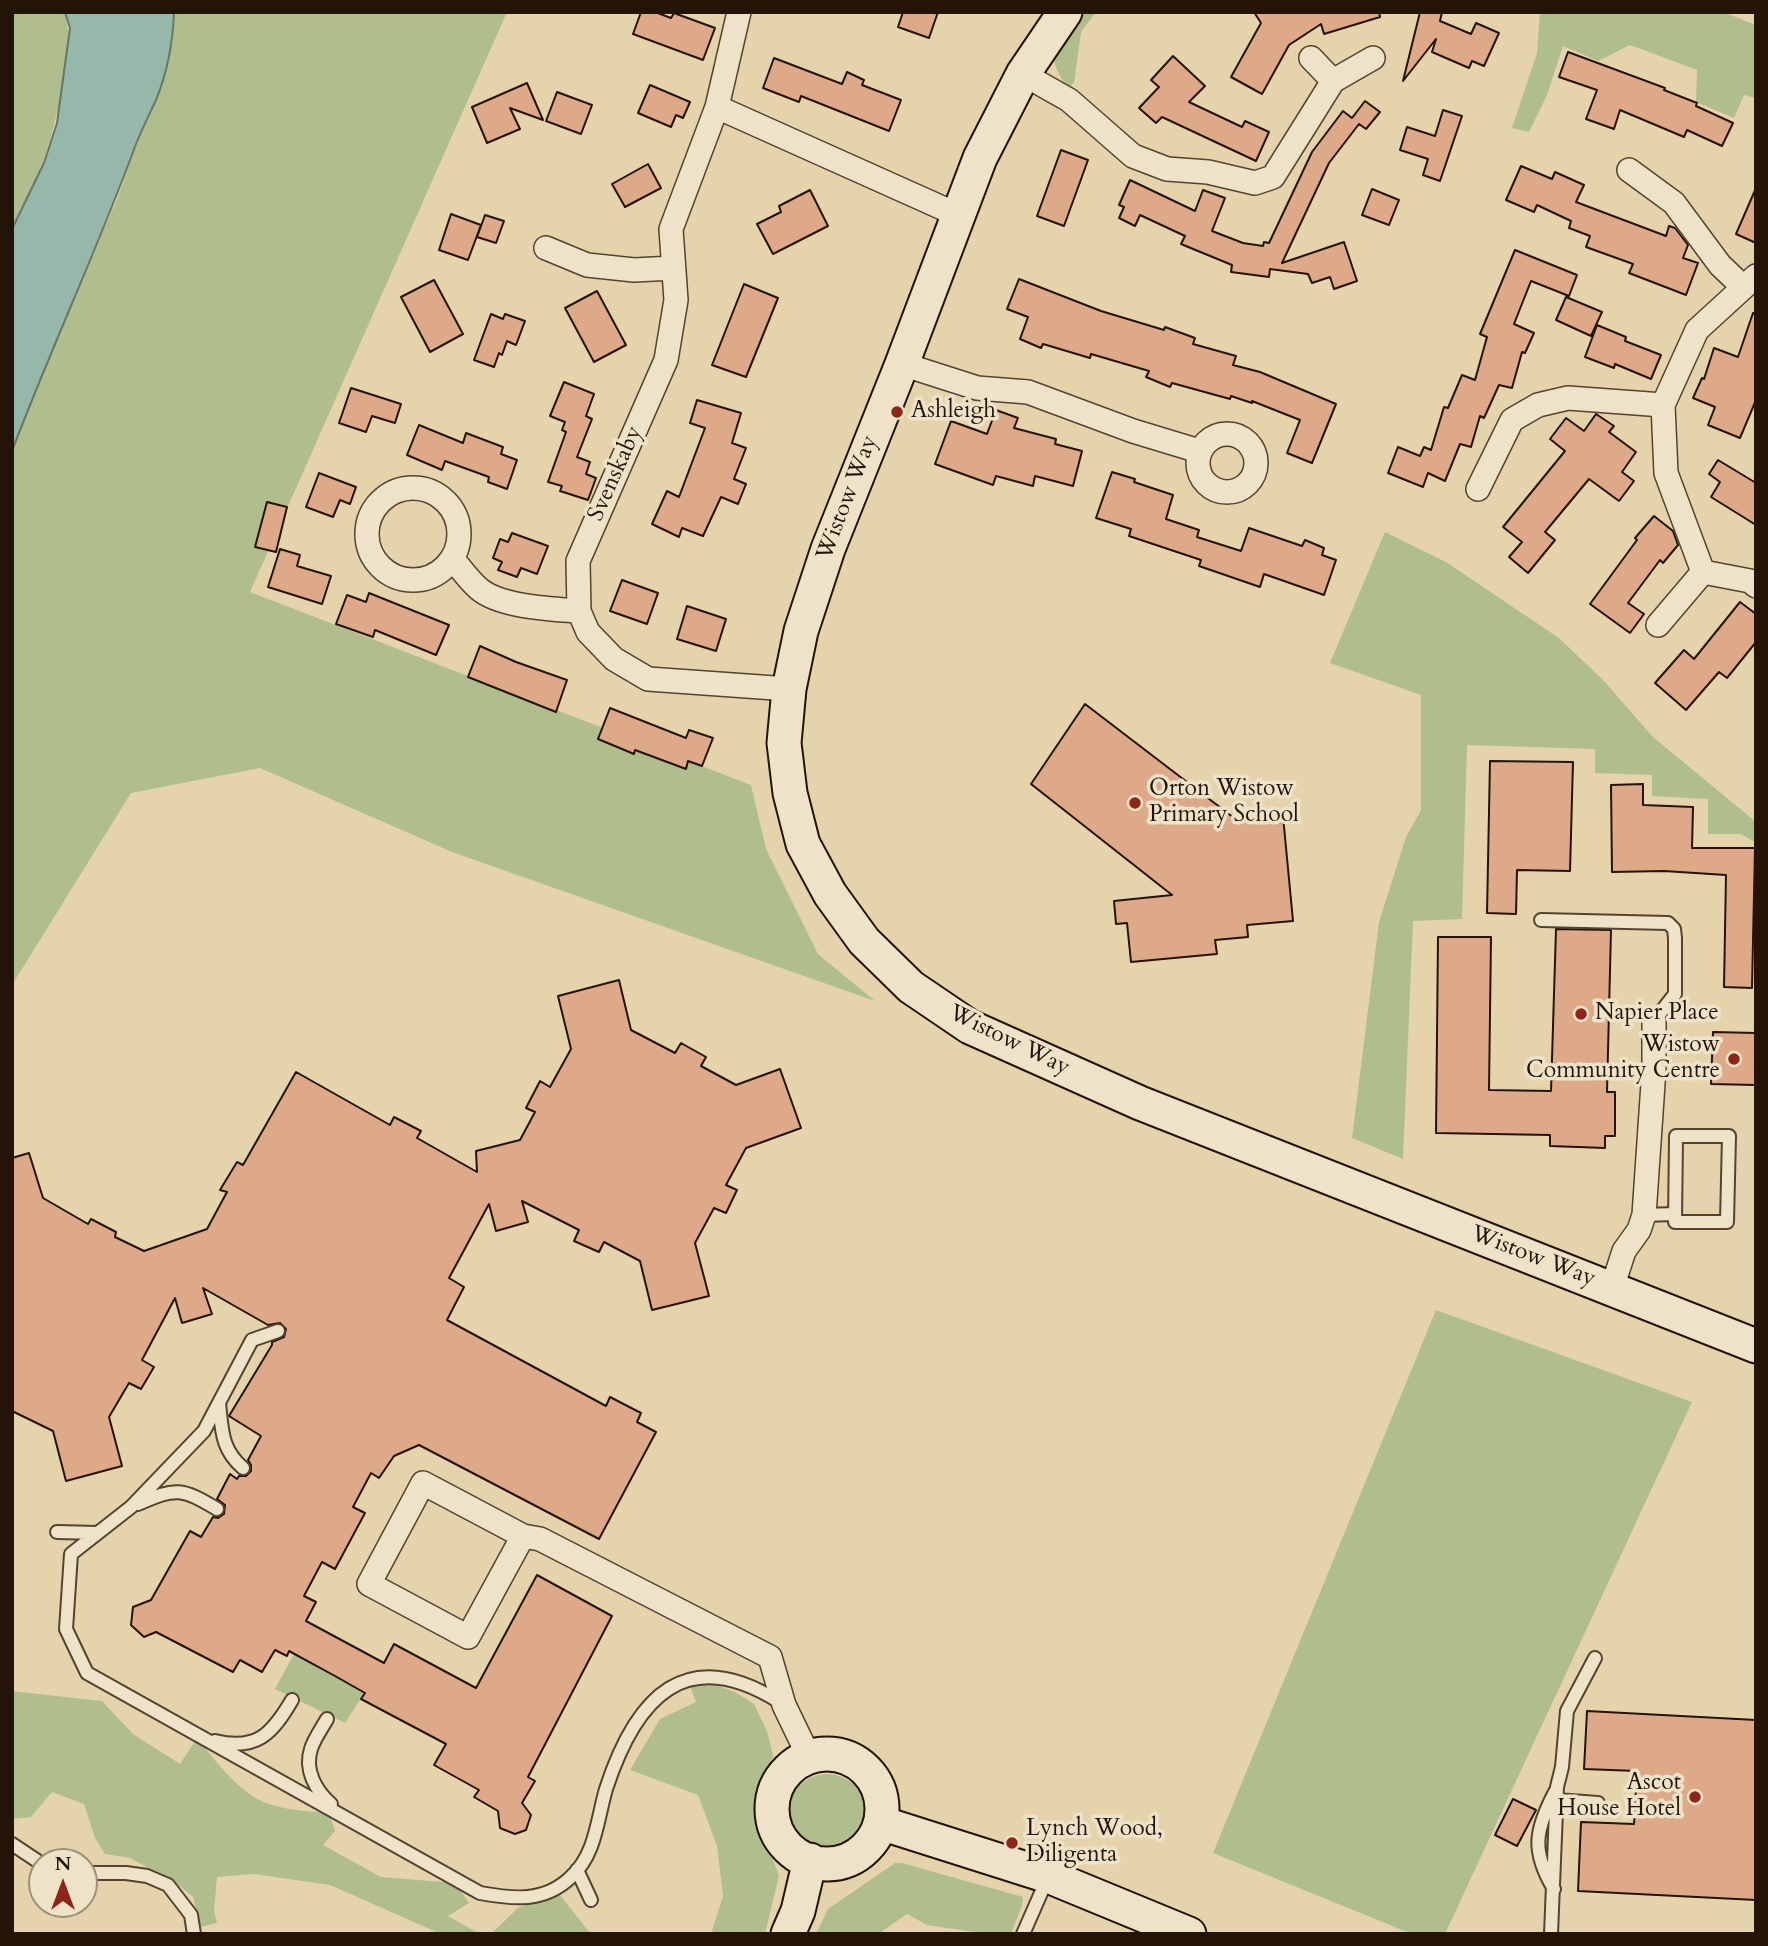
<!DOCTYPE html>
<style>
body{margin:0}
#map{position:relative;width:1768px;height:1946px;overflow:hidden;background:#e5d4ab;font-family:Cardo,serif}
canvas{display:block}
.frame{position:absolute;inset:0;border:14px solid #241307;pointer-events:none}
.north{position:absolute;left:28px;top:1848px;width:70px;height:70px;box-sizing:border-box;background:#eee3c8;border:2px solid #9d907b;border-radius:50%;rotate:0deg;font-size:19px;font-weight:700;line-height:28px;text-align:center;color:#241307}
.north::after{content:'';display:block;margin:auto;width:24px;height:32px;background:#8f2418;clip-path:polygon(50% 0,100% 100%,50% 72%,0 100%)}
</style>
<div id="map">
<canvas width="1768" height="1946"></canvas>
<div class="frame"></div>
<div class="north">N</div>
</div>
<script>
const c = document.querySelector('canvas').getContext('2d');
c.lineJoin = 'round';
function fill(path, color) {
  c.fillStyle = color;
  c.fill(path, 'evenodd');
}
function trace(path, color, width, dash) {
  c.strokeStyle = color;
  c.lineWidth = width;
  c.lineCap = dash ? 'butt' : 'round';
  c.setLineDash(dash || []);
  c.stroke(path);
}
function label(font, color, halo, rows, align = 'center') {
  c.font = font + ' Cardo,serif';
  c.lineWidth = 7;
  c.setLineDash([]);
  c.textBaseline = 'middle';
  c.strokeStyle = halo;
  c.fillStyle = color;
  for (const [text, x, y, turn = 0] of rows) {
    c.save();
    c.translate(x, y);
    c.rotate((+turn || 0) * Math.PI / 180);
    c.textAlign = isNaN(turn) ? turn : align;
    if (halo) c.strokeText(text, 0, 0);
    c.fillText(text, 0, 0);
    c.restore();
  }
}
fill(new Path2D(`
 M12,12H65C71,34 67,54 64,76C55,131 41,181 12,229Z
 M174,12H507L250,592L751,785L766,849L818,954L875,1001L452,852L260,768L131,793L12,985V451L68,310L118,197L137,142L157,97L173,41Z
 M1077,12H1096L1081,32L1074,83L1068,88C1042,51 1054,44 1077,12Z
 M1540,12H1723L1756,25V98L1744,95L1734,118L1696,102L1697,70L1630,45L1598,61L1563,46L1547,95L1529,132L1512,128L1537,53Z
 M1385,532L1446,562L1559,638L1604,681L1653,737L1756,822V843L1741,834H1708V799L1652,796V775L1595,773V749L1467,745L1462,919L1413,921L1403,1159L1352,1138L1379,922L1406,837L1421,810V695L1330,663Z
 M1436,1310L1692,1402L1445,1934H1412L1213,1853Z
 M301,1641L303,1659L324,1670L342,1663L335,1676L355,1687L373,1680L345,1723L275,1689Z
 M712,1684L735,1692L754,1704L767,1731L773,1755L763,1796L760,1825L779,1876L765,1934H711L723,1896L717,1846L698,1795L630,1770L660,1719L696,1702L690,1686Z
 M12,1691L102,1701L133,1734L180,1764L197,1738C214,1759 231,1782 254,1797C275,1810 305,1811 329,1813L335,1831L323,1845L381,1877L455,1883L469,1903L448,1916L480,1934H441L330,1885L254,1874L217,1877L214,1911L217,1923L200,1927L193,1897L176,1883L130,1858L105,1854L95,1838L84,1804L52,1792L31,1817L12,1819Z
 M788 1813a39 39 0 1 1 78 0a39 39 0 1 1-78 0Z
 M895,1863H902L1023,1897L1022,1906L1011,1934H989L927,1925L907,1914L878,1934H816L828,1909Z
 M559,1894L591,1934H491L518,1908Z`), '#b0be8d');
const water = new Path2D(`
 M65,12H174C173,42 167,73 156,100C149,115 142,129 136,144C98,248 51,348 12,451V229L44,163L57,123L70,28Z`);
fill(water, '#96b8aa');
trace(water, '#687669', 2);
const building = new Path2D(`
 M641,12H655L671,18L674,13L715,28L703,60L633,34Z
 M903,12H938L929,38L898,27Z
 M1254,12H1379L1380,17L1324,34L1321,24L1289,45L1262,94L1231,77L1261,23Z
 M1420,12H1442L1440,21L1471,34L1476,23L1499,33L1484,66L1472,61L1469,68L1432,52L1436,39L1403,81Z
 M1568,52L1665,88L1664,90L1697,103L1696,106L1733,123L1722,146L1687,130L1684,137L1620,110L1614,129L1586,119L1597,90L1559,77Z
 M1173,56L1205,86L1189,102L1242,127L1245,121L1269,132L1256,161L1162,117L1156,123L1139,108L1159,87L1151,80Z
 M774,58L842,84L847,72L864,80L862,85L901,100L889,131L801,96L799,102L763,88Z
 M527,83L543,120L510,108L520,129L487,143L472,107Z
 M650,85L690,102L683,118L676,115L671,127L638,113Z
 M557,92L592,105L581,134L546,121Z
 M1365,101L1380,112L1366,129L1359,124L1329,163L1282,263L1344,242L1357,281L1334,289L1330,277L1312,283L1308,274L1270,269L1269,277L1231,272L1232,265L1181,244L1185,236L1140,215L1135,226L1119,218L1124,207L1119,205L1130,180L1195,211L1203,190L1225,198L1212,231L1243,243L1263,246L1264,242L1269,243L1312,152L1343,111L1352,118Z
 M1443,110L1462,116L1440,181L1423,175L1428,159L1400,150L1407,127L1435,136Z
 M1061,150L1088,160L1064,226L1037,216Z
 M648,164L661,188L625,207L612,184Z
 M1521,166L1552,179L1555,172L1584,185L1576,202L1666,236L1669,226L1675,228L1688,245L1683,258L1698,263L1686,295L1629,273L1633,264L1586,247L1590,236L1569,228L1571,221L1537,205L1534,212L1506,200Z
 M1756,188V243L1736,234Z
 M1372,189L1399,200L1389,225L1362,215Z
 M810,190L828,226L773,254L757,224L781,212L779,206Z
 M451,214L481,225L468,260L439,250Z
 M485,215L504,221L496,243L477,237Z
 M1515,250L1577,275L1569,296L1531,281L1514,324L1534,333L1525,353L1522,352L1512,388L1499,385L1484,418L1480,416L1471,447L1460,444L1445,481L1428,473L1423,487L1388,473L1398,447L1420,456L1424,447L1431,450L1444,407L1448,408L1462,375L1475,380L1487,337L1480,334Z
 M1019,279L1101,311L1164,330L1165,327L1195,338L1193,344L1236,356L1233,365L1260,372L1336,404L1312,463L1287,453L1300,420L1252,401V403L1231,396L1230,399L1172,383L1170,387L1146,377L1149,371L1091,354L1090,358L1043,344L1041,348L1020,339L1028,317L1007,309Z
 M434,280L463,334L430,352L401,297Z
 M744,284L778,298L746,377L712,365Z
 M597,291L626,345L594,362L565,308Z
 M1566,297L1602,312L1591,336L1556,320Z
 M1753,313L1756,314V400L1740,438L1708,425L1715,407L1693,398L1702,378L1704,379L1714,348L1738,357Z
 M491,314L503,319L505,314L525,321L516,345L507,341L502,355L499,353L494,367L474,360Z
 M1597,325L1626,337L1625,341L1661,355L1651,379L1615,364L1614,368L1585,357Z
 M564,382L594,394L586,416L592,419L577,457L590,462L586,474L596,478L588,500L560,491L562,486L548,482L566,432L562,430L565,422L550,416Z
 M351,388L401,404L395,423L372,416L366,432L339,423Z
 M697,400L741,413L732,443L746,448L734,479L746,484L738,504L721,497L703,536L682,528L679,537L652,524L667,491L679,497L705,428L690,423Z
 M996,410L1018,418L1014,428L1056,439L1055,444L1082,451L1073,486L1035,476L1033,486L996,476L993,485L935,464L951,421L987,434Z
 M1596,414L1614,426L1609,432L1636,452L1622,472L1634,481L1619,501L1589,479L1545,532L1555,540L1528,573L1509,557L1522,542L1503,527L1565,451L1550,439L1566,418L1584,431Z
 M419,425L463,443L466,433L503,447L501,454L517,460L507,489L488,482L489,477L445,461L442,470L407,455Z
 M1718,460L1756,483V525L1711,497L1720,482L1709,474Z
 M1112,472L1135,479L1134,482L1173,495L1166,519L1199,530L1197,537L1241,551L1249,528L1302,546L1305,540L1324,548L1322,555L1336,560L1324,595L1264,574L1260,587L1199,566L1201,560L1129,536L1131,529L1096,518Z
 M319,473L356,487L350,504L340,500L333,517L306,507Z
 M267,502L287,507L276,552L255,547Z
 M1654,516L1673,531L1678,545L1663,563L1660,560L1628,603L1644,614L1630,633L1590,604L1637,540L1635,538Z
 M512,533L548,546L537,574L521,568L517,577L498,570L502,562L493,558L500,539L508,542Z
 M280,549L300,555L297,566L331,576L322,604L268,587Z
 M622,580L658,593L647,624L610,611Z
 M369,593L449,625L436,655L375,630L373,637L336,624L347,595L366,602Z
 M1740,602L1756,614V642L1727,678L1719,672L1686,710L1655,683L1684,650L1694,659Z
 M687,606L726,619L716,651L677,639Z
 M480,646L516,662L567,680L556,712L468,677Z
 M1085,704L1238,821L1283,816L1293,921L1247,925L1248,937L1215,940L1217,954L1131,962L1127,923L1116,924L1114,901L1172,895L1031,784Z
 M610,708L686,738L689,730L713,738L702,766L688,761L686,769L635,750L634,754L598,739Z
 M1490,761L1573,762L1570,871L1517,870L1516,914L1487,913Z
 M1643,784V805L1693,807L1692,848H1755L1752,988L1724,987L1726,875L1664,871L1612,872L1611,785Z
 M1556,929L1611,930L1607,1092H1615V1136H1605V1148L1550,1146V1135L1436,1133L1438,937H1491L1489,1090L1551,1091Z
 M619,980L631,1030L675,1053L681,1043L706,1057L701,1066L736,1085L780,1069L801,1128L746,1148L726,1185L737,1190L726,1213L714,1208L695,1243L709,1296L652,1310L640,1261L604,1242L599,1252L574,1241L579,1230L522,1201L528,1222L496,1231L489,1204L449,1278L464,1287L447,1320L606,1406L610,1397L641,1413L637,1422L656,1432L599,1539L419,1445L394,1456L379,1478L371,1473L353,1507L365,1513L335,1569L322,1562L304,1596L316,1602L306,1621L384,1663L394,1644L476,1688L537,1575L612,1616L528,1777L535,1781L522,1803L531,1815L526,1830L515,1834L500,1828L498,1811L474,1797L479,1790L434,1765L446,1744L361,1699L365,1693L335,1676L289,1651L287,1656L275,1650L262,1672L240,1660L233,1672L156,1632L144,1637L131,1625L133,1607L151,1600L190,1531L201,1537L213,1517L218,1518L224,1514L225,1505L217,1499L230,1474L237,1479L239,1476H246L251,1471V1465L248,1460L261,1436L229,1416L272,1345V1342L284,1337L286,1329L280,1323L268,1325L203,1288L212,1314L182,1323L175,1298L142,1360L154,1367L141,1389L129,1383L109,1417L122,1466L66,1481L53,1431L12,1411V1158L29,1153L43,1198L88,1224L91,1219L116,1232L115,1237L144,1251L207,1229L227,1192L220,1190L237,1162L243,1165L296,1072L390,1125L394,1117L421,1131L417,1138L477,1172L476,1151L520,1140L535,1112L526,1108L540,1081L550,1087L571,1049L558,996Z
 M1713,1032L1756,1033V1085L1711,1084Z
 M1587,1711L1756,1720V1900L1578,1891L1581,1822L1634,1824L1637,1771L1584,1769Z
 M1513,1799L1536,1810L1517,1846L1495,1835Z`);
fill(building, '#dda989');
trace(building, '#241307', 2);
const lane = new Path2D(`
 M1541,920L1668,923L1674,929L1675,938V994L1654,1021
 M1676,1136H1729L1727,1222H1675Z
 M1644,1215L1674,1214
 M278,1331L252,1340L204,1431L131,1507L71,1554L66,1629L87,1673L480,1893C513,1899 544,1903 571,1877C596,1854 597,1820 606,1789C636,1697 686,1642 781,1703
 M219,1403C222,1430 221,1449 243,1468
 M138,1504C176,1487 182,1488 217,1509
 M57,1532L98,1533
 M327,1719C322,1728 314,1739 311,1749C304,1770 316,1791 331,1804
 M215,1741C257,1751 272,1734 292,1700
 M1557,1800L1598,1803
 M12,1844L42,1864
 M577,1870L591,1900
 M84,1873H126L147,1876L168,1885L191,1915L194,1934
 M1554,1889C1531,1851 1535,1830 1555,1792
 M1023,1934L1048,1877
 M1551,1934L1557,1787L1562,1767L1567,1711L1595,1658`);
const street = new Path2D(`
 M739,12L717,107L958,215
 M1311,58L1333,81
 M1023,74L1069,100L1133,156L1167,169L1208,172L1255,183L1273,177L1333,81L1373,58
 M717,107L671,229L676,300L666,360L578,561L579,611L588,632L614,659L648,679L789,689
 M1629,170L1674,203L1720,265L1743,287
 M546,248L587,265L634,270L673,268
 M1756,276L1697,330L1663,405L1666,473L1703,572L1750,581L1756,586
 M902,364L977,388L1028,392L1133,431L1199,451
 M1198 463a29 29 0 1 1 58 0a29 29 0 1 1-58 0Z
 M367 534a46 46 0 1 1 92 0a46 46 0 1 1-92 0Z
 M1478,489L1512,420L1538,405L1568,398L1663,405
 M452,559C461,568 468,579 478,588C499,607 551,609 579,611
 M1658,625L1703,572
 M1612,1288L1624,1251L1639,1230L1644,1215L1654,1069V1021
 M523,1536L468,1637L369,1584L423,1483L523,1536L540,1539L770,1657L784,1705L809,1757`);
const secondary = new Path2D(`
 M1065,12L1023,74L980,158L902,364L828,549L801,631L789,689L784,743L790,793L803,844L830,894L864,941L911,987L970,1027L1140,1103L1756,1346
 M772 1809a55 55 0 1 1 110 0a55 55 0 1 1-110 0Z
 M881,1823L1048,1876L1189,1934
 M788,1934L798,1911L810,1860`);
trace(lane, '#544330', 16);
trace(street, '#544330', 26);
trace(secondary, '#241307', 37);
trace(lane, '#eee3c8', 12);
trace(street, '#eee3c8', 23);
trace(secondary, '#eee3c8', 33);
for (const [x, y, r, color] of [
 [897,412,7,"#8f2418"],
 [1135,803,7,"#8f2418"],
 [1581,1014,7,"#8f2418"],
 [1734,1059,7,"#8f2418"],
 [1695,1797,7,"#8f2418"],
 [1012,1843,7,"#8f2418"]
]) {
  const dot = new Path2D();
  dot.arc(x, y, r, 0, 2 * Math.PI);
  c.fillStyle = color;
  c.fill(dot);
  trace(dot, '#eee3c8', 2.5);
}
label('23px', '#241307', '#eee3c8', [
 ["Ashleigh",911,412],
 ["Orton Wistow",1149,790],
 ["Primary School",1149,816],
 ["Napier Place",1595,1014],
 ["Wistow",1720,1046,"right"],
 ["Community Centre",1720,1072,"right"],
 ["Ascot",1681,1784,"right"],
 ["House Hotel",1681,1810,"right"],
 ["Lynch Wood,",1026,1830],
 ["Diligenta",1026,1856]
], 'left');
label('23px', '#241307', '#eee3c8', [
 ["Svenskaby",616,474,-66],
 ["Wistow Way",848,498,-69],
 ["Wistow Way",1009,1041,26],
 ["Wistow Way",1533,1257,21]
]);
</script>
